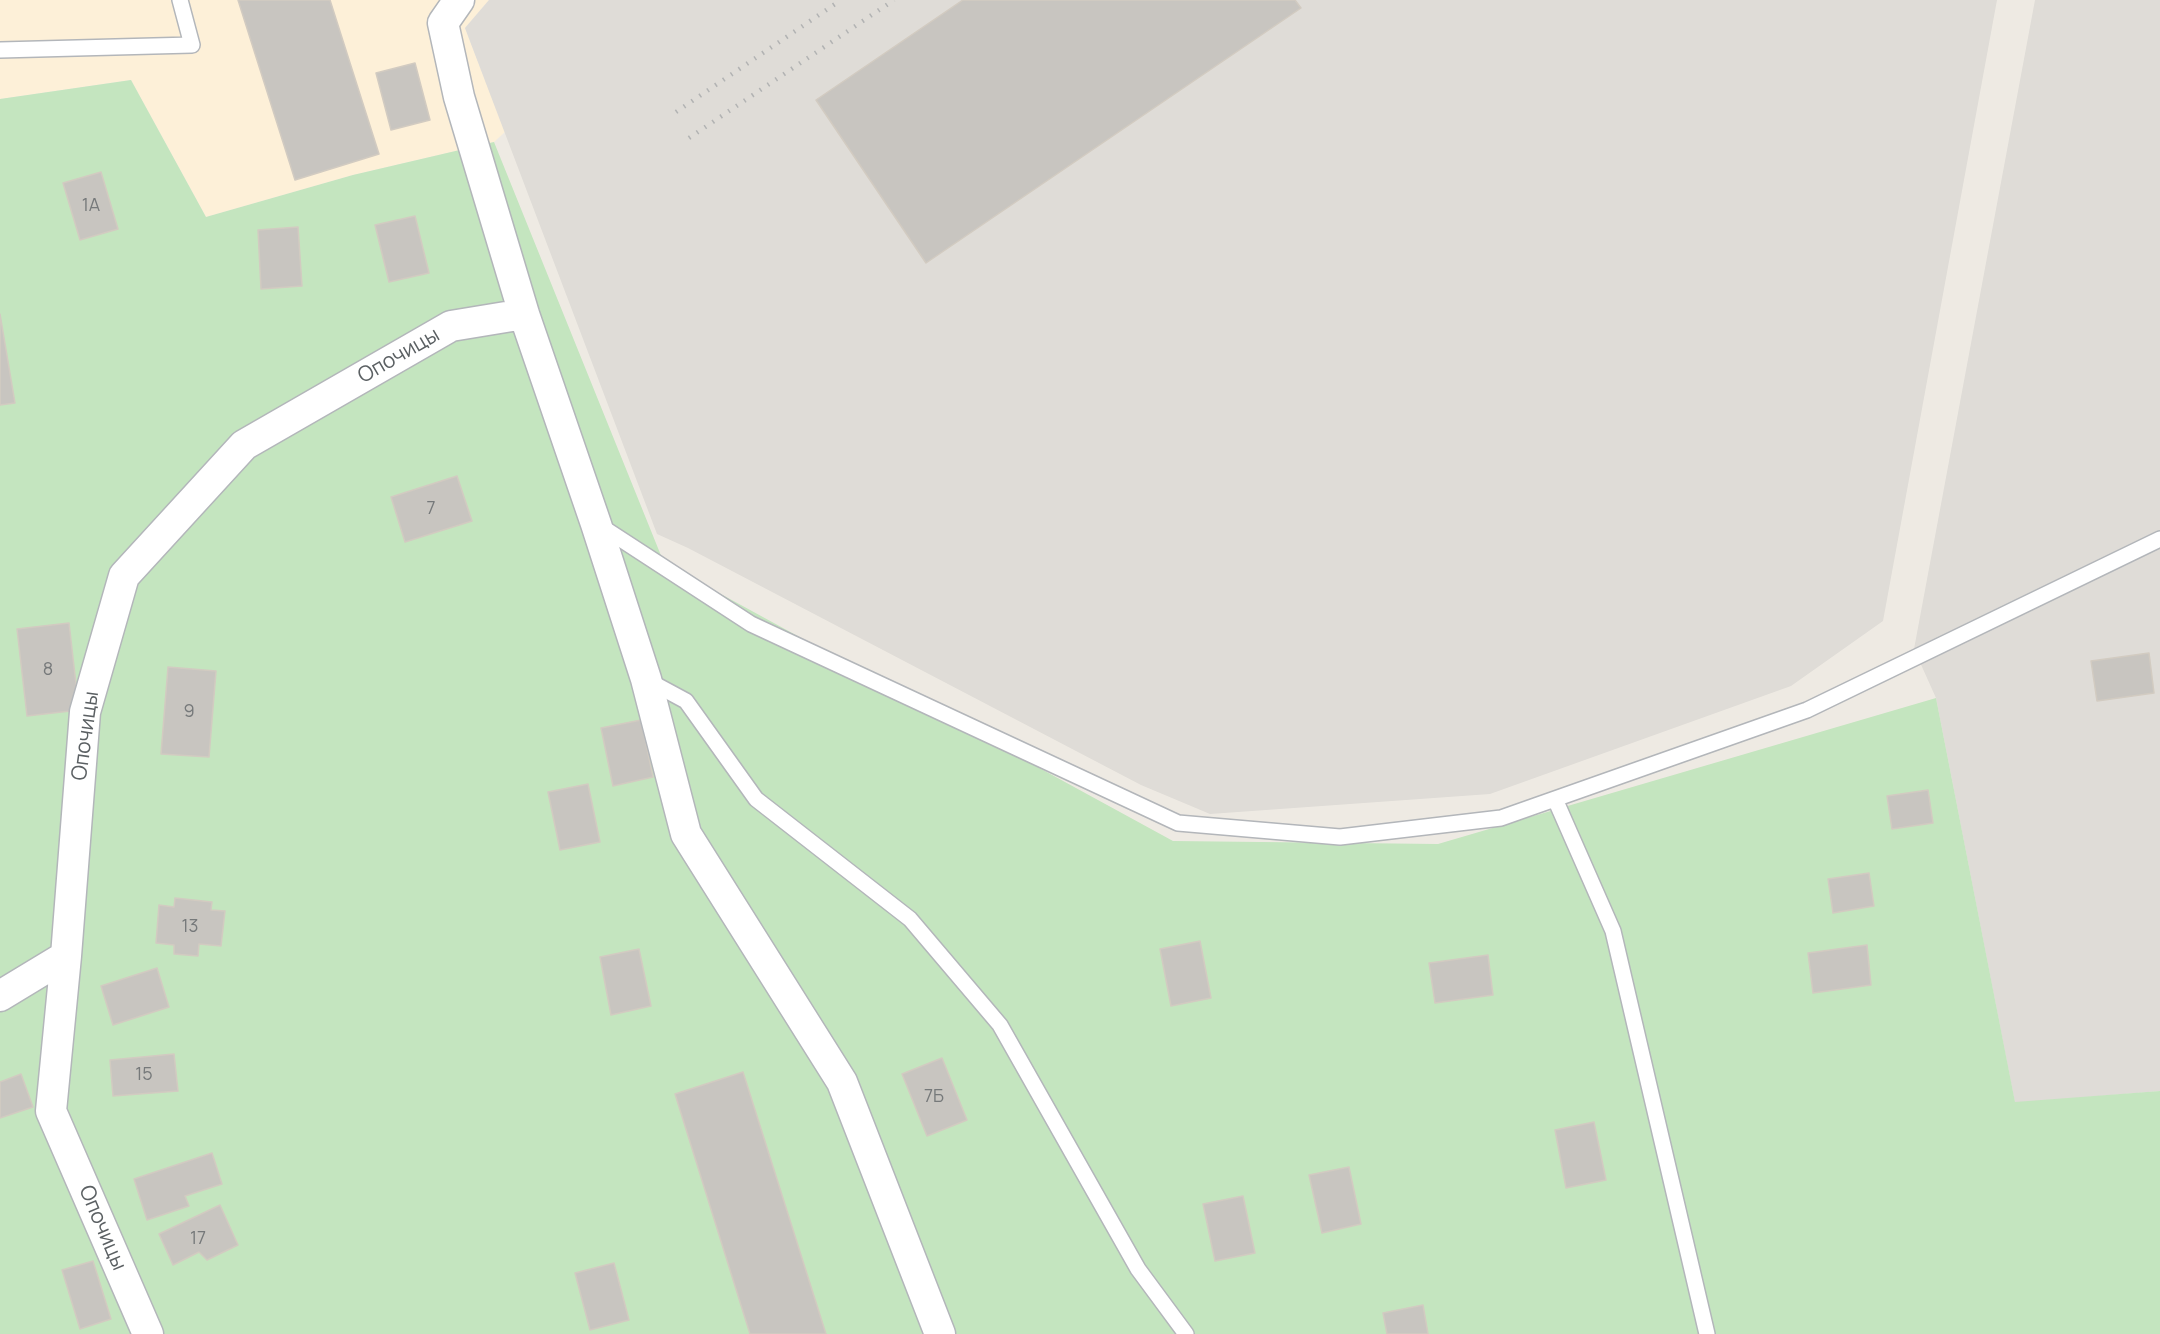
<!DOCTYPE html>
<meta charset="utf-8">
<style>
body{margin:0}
canvas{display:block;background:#eeeae3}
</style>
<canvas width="2160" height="1334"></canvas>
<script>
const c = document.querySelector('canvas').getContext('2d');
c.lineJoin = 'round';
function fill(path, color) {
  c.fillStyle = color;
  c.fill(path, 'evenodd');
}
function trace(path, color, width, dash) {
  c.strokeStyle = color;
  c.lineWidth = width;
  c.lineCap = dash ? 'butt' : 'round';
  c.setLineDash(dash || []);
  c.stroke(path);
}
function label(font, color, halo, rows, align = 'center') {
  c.font = font + ' Manrope,sans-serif';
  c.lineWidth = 5;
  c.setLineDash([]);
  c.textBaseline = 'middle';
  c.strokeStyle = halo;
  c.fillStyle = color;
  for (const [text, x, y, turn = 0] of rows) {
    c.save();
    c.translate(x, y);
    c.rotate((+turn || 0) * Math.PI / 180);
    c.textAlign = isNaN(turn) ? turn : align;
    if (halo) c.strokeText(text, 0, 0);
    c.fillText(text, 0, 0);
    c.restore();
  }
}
fill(new Path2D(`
 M0,0H489L465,28L505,132L494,142L353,175L206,217L131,80L0,99Z`), '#fdf0d8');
fill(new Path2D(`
 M489,0H1997L1883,621L1791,686L1490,794L1210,814L1141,785L688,548L657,534L465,28Z
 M2035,0H2160V1091L2015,1103L1936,698L1914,649Z`), '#dfdcd7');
fill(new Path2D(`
 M131,80L206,217L353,175L494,142L664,563L1173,841L1438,844L1936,698L2015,1102L2160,1091V1334H0V99Z`), '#c4e5bf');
const building = new Path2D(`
 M238,0H330L379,154L295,180Z
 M963,0H1295L1301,8L926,263L816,100Z
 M415,63L430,120L391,130L376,73Z
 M101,172L118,229L80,240L63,183Z
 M415,216L429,273L389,282L375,225Z
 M298,227L302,286L261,289L258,230Z
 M0,314L15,403L0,405Z
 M457,476L472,521L405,542L391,497Z
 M69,623L79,710L27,716L17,629Z
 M2149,653L2154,693L2097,701L2091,661Z
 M168,667L216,671L209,757L161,754Z
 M641,720L653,777L613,786L601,728Z
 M588,784L600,842L560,850L548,792Z
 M1928,790L1933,823L1892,829L1887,796Z
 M1869,873L1874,906L1833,913L1828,879Z
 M175,898L212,902L211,910L225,911L221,946L199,944L198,956L174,954V945L156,943L159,905L174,907Z
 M1200,941L1211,998L1171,1006L1160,949Z
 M1867,945L1871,985L1813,993L1808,953Z
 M639,949L651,1006L611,1015L600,957Z
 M1488,955L1493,995L1435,1003L1429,963Z
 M157,968L169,1007L113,1025L101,986Z
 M174,1054L178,1091L113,1096L110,1060Z
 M942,1058L967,1120L927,1136L902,1074Z
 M743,1072L826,1334H750L675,1094Z
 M21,1074L33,1107L0,1118V1082Z
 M1594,1122L1606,1180L1566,1188L1555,1130Z
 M212,1153L222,1184L185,1196L189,1206L147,1220L134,1179Z
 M1349,1167L1361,1224L1322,1233L1309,1175Z
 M1243,1196L1255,1253L1215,1261L1203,1204Z
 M220,1205L238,1245L207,1260L199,1252L173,1265L159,1234Z
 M93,1261L111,1319L80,1329L62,1270Z
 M614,1263L629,1320L590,1330L575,1273Z
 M1423,1305L1428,1334H1387L1383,1313Z`);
fill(building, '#c8c5c0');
trace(building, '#d2cbc1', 1.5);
const service = new Path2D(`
 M0,50L192,45L180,0
 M599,525L751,624L1178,823L1340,837L1501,818L1807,710L2160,539
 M647,680L686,701L756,799L910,919L1000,1025L1138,1269L1186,1334
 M1555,799L1613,931L1707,1334`);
const minor = new Path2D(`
 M459,0L443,23L459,97L524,314L596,524L646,679L686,834L842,1082L940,1334
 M0,996L66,956
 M148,1334L51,1111L66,956L85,712L124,576L244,445L451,326L524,314`);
trace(service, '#b3b6ba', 18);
trace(minor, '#b3b6ba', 33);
trace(service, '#fff', 15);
trace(minor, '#fff', 30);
trace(new Path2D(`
 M676,112L841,0
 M689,138L894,0`), '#b2b3b3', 4.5, [1.5, 8]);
label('18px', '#76797a', null, [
 ["1А",91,206],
 ["7",431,509],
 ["8",48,670],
 ["9",189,712],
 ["13",190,927],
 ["15",144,1075],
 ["7Б",934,1097],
 ["17",198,1239]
]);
label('21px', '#5b6063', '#fff', [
 ["Опочицы",399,356,-30],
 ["Опочицы",86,736,-82],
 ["Опочицы",102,1228,67]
]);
</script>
